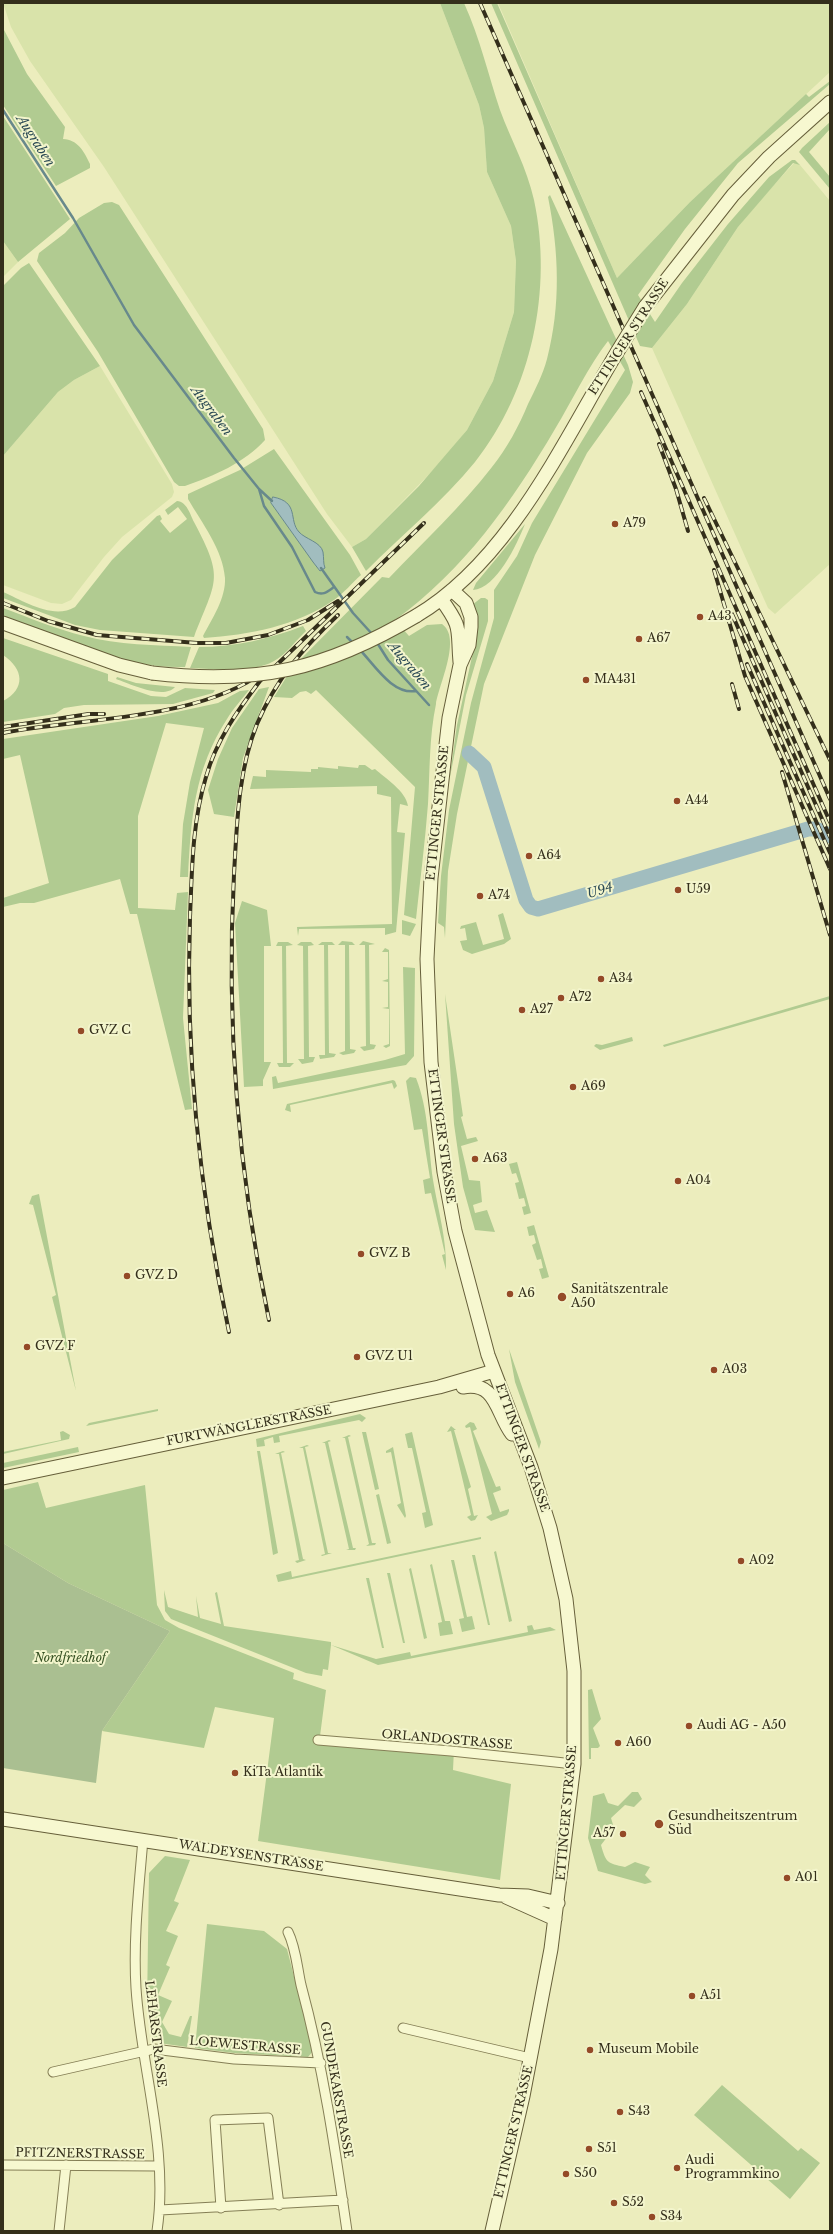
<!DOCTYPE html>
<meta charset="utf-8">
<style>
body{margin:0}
#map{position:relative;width:833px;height:2234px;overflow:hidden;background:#ecedbd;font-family:"Libre Baskerville",serif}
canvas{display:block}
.frame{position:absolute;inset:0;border:4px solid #342f1b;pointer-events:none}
</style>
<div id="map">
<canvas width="833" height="2234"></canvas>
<div class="frame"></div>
</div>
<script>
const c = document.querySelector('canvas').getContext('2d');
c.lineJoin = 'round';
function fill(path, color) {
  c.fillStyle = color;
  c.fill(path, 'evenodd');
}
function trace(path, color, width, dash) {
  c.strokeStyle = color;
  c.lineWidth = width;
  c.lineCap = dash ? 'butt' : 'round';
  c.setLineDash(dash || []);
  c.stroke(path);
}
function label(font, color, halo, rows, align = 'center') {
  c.font = font + ' "Libre Baskerville",serif';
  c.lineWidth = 4;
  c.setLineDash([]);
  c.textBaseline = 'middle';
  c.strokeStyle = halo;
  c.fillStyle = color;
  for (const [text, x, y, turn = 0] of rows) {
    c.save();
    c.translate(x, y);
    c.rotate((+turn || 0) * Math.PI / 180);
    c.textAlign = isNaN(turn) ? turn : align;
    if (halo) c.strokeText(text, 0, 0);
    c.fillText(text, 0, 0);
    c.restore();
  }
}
fill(new Path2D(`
 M3,3H440L479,105L484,128L487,172L511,226L516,261L514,312L493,381L467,430L444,459L366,539L352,547L327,514L104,167L30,61L11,27Z
 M498,3H830V72L690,202L617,278Z
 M795,162L800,165L830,201V564L775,614L768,608L652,348L687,304L738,227L760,200Z
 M3,241L18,262L3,277Z
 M100,366L172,484L174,492L172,497L122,537L104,557L71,600L62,604L51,603L3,585V456L58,392L74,380Z`), '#d9e3aa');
fill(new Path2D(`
 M440,3H464C480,38 488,74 500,110C511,140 527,168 534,200C553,289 532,390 475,462C443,501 402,535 366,571L352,547L366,539L419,486L467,430L493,381L514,312L516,261L511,226L487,172L484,128L479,105Z
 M491,3H497L617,278L690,202L806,94L809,97L830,81V84L738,163L685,229L638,295L655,322L682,283L728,224L769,177L792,160H795L800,165L793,163L738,227L687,304L652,348L640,346Z
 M3,28L27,74L65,127L63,139C78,140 84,151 90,164V168L56,186L3,105Z
 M3,116L70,219L18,262L3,241Z
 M830,122V129L809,152L830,177V189L799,152L802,148Z
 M550,195L628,365L633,382L630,393L587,453L535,555L484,684L457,814L448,871L445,938L444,927L438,923L441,876L449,810L471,703L494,618V590L517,556L532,523L625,370L608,341C589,365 572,401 555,429C512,502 464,570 395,620L409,636L427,625L442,624C462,638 439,684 436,704C429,737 430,771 428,804C425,843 420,881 416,919L404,915L415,787L316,690L311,694L306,691L300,692L292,698L274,697L292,668L382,577L389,578C424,541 461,507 492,467C507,448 519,426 528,404C535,390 543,374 547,359C561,305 559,252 548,197Z
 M112,202L119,205L263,429L265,440C244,463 214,476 185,486H179L174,482L98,352L37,261L39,253L65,233L79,218L104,203Z
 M29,263L100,366L74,380L58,392L3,456V286L21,268Z
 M274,449L350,555L361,575C352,583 344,593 334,600C296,626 249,635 204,638L203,636C212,619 226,598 225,578C223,550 202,523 188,499V494L240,470ZM273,497C298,501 287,520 299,533C305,539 316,545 323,553L320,571L271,503Z
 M177,501C187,502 190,514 194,522C225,580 216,580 194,637L100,630L75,625L3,598V592C24,601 53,620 75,607L112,560L157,516L160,515L162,519L160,521L170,533L187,519L178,507L168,515L165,510Z
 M525,524C517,544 497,588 473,590L476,583Z
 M481,598H485L488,600V621L466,695L449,782L457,725L475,643L472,605Z
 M3,608C30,618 56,629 84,636C118,645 156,645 191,647L185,667C122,669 61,639 3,617Z
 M303,626L306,631C296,640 286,655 274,661C251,674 216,669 190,668L199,647C235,647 269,639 303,626Z
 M3,638L108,674V681L151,696L166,697L185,688L215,690L213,693L173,704L84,705L64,708L55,714L3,722V701C26,689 24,669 3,655Z
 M117,677L136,683L175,687C164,700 130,684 116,679Z
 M269,687L243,758L234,817L214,814L208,790L218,759L232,728L259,689Z
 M249,690C242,699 233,709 227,719C194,770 191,819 188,877H180L183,824L190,782L204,728L166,723L138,816V908L175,910L177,893L188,892L183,1018L192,1109L185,1110L137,914H130L120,879L34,903H20L3,907V898L49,883L20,755L3,759V739L158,716L218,703L240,691Z
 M359,765H365L372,770L375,769C385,778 406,791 408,806L400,804L397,832L405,833L396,932L385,935V928L299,929L298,936L297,927L392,924L391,797L377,794V786L250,789L253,776L266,777V770L311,772V769H318V767L338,769V766L358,768Z
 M242,901L267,910L271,946H264V1062H271L263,1080V1086L244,1087L235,923Z
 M503,913L511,939L504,944L472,954L463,950L460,941L467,940L465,928L460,929L461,926L476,922L483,945L504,939L498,915Z
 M402,920L416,924L410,936L402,934Z
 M342,941L352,942L355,945H349L350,1049L356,1050L354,1053L343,1055L339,1053L345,1051V945H338Z
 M363,941L375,944L369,945L370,1044L376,1045L374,1049L364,1051L360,1047L366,1046L365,945H359Z
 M278,942H288L293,945L286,946L287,1063H294L290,1067H279L277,1063H283L282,946H276Z
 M301,942H311L314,945L308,946L309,1057H315L313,1062L302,1064L298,1059H304L303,946L297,945Z
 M322,942H332L335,945H328L329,1053L336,1054L334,1057L320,1059L319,1055H325L324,945H318Z
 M385,948L389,950L390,1046L386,1048L383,1046L389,1044V1009L382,1008L388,1007V982L382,981L388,979V952H382Z
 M403,967L415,968L414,1056L406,1065L273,1089L272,1077L276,1076L278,1083L385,1060L405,1054Z
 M445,994L463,1116L461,1117L467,1139L476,1137L478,1141L461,1146L469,1180L480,1181L482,1202L473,1205L475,1213L487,1210L495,1232L475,1230L463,1187L454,1124Z
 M830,996V999L664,1047L663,1045Z
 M632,1037L633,1041L600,1050L594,1046L596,1044L602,1045Z
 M410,1077L416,1078C429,1111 428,1145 433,1180C438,1210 447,1240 446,1270L442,1255L445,1254L431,1193L425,1194L423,1180L430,1178L422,1129L414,1130L406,1081Z
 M393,1080L395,1081L397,1086L394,1089L392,1083L290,1105L291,1112L285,1110L287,1104Z
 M517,1162L531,1213L524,1215L522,1207L526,1206L524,1198L519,1199L515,1183L519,1182L516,1173L512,1174L509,1164Z
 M39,1194L76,1391L52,1297L56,1295L33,1205L29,1204L32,1196Z
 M534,1225L549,1277L542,1279L539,1269L543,1268L541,1259L537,1260L532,1245L536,1243L534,1235L529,1236L527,1227Z
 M509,1349L541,1442L539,1449L515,1382Z
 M158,1409V1411L86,1426L89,1423Z
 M360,1414L366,1418L362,1422L359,1420L279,1436L280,1442L274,1443L273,1437L264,1440L265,1446L257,1447L256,1439Z
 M470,1422L474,1423L477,1429L473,1431L496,1487L500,1486L501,1490L493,1493L500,1512L509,1509V1511L507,1515L491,1521L486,1517L492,1514L470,1427L466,1428L465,1426Z
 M451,1426L456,1430H454L471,1487L468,1489L474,1516L478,1515L475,1520L471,1521L467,1517L471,1515L451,1431L447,1432Z
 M63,1431L70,1435L69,1439L3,1454V1452L61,1440L60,1432Z
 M362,1432H366L379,1489L375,1490Z
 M412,1432L433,1525L425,1528L422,1513L426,1512L412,1448H408L405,1434Z
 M349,1435L351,1436L348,1437L372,1543H376L375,1545L366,1546L369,1544L345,1438H342Z
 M329,1440L331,1441L328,1442L353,1548H356L355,1550H346L349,1549L325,1443H322Z
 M307,1445L309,1446L305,1447L328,1553H332L322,1556L321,1555L325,1554L303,1448H299Z
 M78,1447L79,1452L3,1468V1463Z
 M393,1447L406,1516L405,1518L397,1505L401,1503L391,1452L386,1453V1451Z
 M257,1451H260L278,1553L273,1555Z
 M283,1451L285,1452L281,1453L303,1559L306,1560L297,1563L295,1561L299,1560L279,1454H275Z
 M38,1482L46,1508L145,1485L157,1605L165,1620L179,1628L294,1673L293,1679L326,1690L320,1736L454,1749L453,1770L511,1784L500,1880L258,1841L274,1718L215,1707L204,1748L102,1731L170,1631L68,1583L3,1543V1490Z
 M379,1494L391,1543L387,1544L376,1495Z
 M481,1537V1539L278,1582L276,1575L291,1571L292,1577Z
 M496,1551L512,1621L509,1622L494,1552Z
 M472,1555H475L490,1625H488Z
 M451,1560H454L467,1617L472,1616L475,1629L462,1632L459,1619L464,1618Z
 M432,1564L445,1621H450L453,1634L440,1636L438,1623L442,1622L430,1565Z
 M411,1568L427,1638L424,1639L409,1569Z
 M387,1573H390L405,1643H403Z
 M366,1578H369L384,1648H382Z
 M164,1590L168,1607L198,1617L196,1596L200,1618L221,1624L215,1593L217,1592L224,1626L331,1642V1645L376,1659L410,1652L411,1656L528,1632L527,1626L532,1625L534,1630L550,1627L556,1630L378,1665L331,1645L328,1670L323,1669L322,1676L306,1673L171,1619L165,1611Z
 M592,1689L601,1719L593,1728L600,1746L598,1748H591V1759H589L588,1690Z
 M632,1792H638L642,1799L634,1807L625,1805L611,1818L614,1828L601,1845C606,1863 607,1863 625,1867L635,1862L650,1867L645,1875L652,1882L645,1884L598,1871L588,1838L593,1796L604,1793L608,1803L618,1806Z
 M165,1856L190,1860L174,1901L179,1903L166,1931L178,1936L166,1965L170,1967L158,1995L172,2001L162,2022L169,2034L181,2037L190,2016H192L187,2047L159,2043L153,2038L147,2007L149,1873Z
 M207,1924L264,1931L287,1949L313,2051L308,2057L234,2053L195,2048Z
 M722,2085L798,2151L801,2148L820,2163L790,2199L694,2115Z`), '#b1cb91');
fill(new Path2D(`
 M3,1543L68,1583L170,1631L102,1731L96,1783L3,1768Z`), '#aabf91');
const water = new Path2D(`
 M273,497C300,502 288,520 299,532C305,539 321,542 323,552C324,558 323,563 325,568L320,571L313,562L271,503Z`);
fill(water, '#a1bdbf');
trace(water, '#68898c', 1);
trace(new Path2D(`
 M3,110L73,218L134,325L234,458L259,489L272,501
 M259,489L264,506L292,547L315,592C323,596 327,592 334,587
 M321,568L353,613L373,635
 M347,637L353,643
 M376,641L388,660L429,705
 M360,650C374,664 392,695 416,691
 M469,753L477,759`), '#68898c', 2.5);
trace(new Path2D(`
 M469,753L484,767L526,900L531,907L538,909L808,829H816L830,836`), '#a1bdbf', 15);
const street = new Path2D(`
 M318,1740L451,1751L574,1764
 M143,1839C139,1888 133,1939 136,1988C141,2068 169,2150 157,2231
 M288,1932C296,1948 297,1967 301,1985C323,2066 335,2148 347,2231
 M403,2028L530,2058
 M53,2072L154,2049L234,2059L321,2063
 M3,2165L157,2166
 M221,2208L215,2120L268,2118L279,2205
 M160,2210L343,2200
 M59,2231L66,2165`);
const secondary = new Path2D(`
 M645,307L733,195L769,157L830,102
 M452,590L466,603L471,617V627L469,645L460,665L449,718L431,878L427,959L431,1062L444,1172L455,1231L488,1355L531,1467L550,1528L566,1599L574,1671V1764L551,1949L523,2096L492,2231
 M441,599C463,629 457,628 460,662
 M416,616C509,561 562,444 616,354
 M3,623L119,665L152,673
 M463,1387C497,1381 496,1413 512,1434
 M3,1478L439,1387L494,1371
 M3,1819L499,1895L528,1896L558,1903
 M506,1897L555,1919`);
trace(street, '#857f56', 11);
trace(secondary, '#665f3a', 15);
trace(street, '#f7f8d0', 9);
trace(secondary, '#f7f8d0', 13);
const rail = new Path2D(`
 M480,3L830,799
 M641,392L830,822
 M659,444L676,489L688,531
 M704,498L830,760
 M714,570L745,676L830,869
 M3,603L48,621L97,635L197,643H226L268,635L308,620L338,601
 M732,614L830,837
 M747,664L830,853
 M732,684L739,709
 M3,727L89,714H104
 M3,733C85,717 197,721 265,671
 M782,772L830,935
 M269,1320C238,1173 226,1024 234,874C237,824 238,771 257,724C276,679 303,648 338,615
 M229,1332C200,1195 185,1057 190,917C192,871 192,823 206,777C216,741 237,711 260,681L424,523`);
trace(rail, '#342f1b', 4);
trace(rail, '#f3f5cc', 2.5, [8]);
const secondaryBridge = new Path2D(`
 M616,354L645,307
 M152,673C257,685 325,670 416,616`);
trace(secondaryBridge, '#665f3a', 15, []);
trace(secondaryBridge, '#f7f8d0', 13);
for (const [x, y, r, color] of [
 [615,524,4,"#944a27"],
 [700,617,4,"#944a27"],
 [639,639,4,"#944a27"],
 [586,680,4,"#944a27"],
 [677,801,4,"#944a27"],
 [529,856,4,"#944a27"],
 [678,890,4,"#944a27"],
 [480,896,4,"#944a27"],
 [601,979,4,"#944a27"],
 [561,998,4,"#944a27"],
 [522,1010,4,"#944a27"],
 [81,1031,4,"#944a27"],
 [573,1087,4,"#944a27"],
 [475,1159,4,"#944a27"],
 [678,1181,4,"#944a27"],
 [361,1254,4,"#944a27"],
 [127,1276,4,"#944a27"],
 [510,1294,4,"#944a27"],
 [562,1297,5,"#944a27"],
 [27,1347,4,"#944a27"],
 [357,1357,4,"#944a27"],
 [714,1370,4,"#944a27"],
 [741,1561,4,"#944a27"],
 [689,1726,4,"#944a27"],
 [618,1743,4,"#944a27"],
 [235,1773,4,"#944a27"],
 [659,1824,5,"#944a27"],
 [623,1834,4,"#944a27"],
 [787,1878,4,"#944a27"],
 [692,1996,4,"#944a27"],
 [590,2050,4,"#944a27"],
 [620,2112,4,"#944a27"],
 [589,2149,4,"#944a27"],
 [677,2168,4,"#944a27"],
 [566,2174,4,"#944a27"],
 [614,2203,4,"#944a27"],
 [652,2217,4,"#944a27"]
]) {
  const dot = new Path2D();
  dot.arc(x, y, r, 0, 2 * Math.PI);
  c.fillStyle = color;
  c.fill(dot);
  trace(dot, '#f3f5cc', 1.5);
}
label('12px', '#342f1b', '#f3f5cc', [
 ["ETTINGER STRASSE",629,337,-57],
 ["ETTINGER STRASSE",438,813,-84],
 ["ETTINGER STRASSE",441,1136,82],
 ["FURTWÄNGLERSTRASSE",249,1426,-11],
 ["ETTINGER STRASSE",522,1448,70],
 ["ORLANDOSTRASSE",447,1740,5],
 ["ETTINGER STRASSE",567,1813,-85],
 ["WALDEYSENSTRASSE",251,1856,9],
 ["LEHARSTRASSE",155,2034,83],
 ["LOEWESTRASSE",245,2046,5],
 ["GUNDEKARSTRASSE",336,2090,80],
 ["ETTINGER STRASSE",514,2132,-77],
 ["PFITZNERSTRASSE",80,2154,1]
]);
label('12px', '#342f1b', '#f3f5cc', [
 ["A79",623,524],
 ["A43",708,617],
 ["A67",647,639],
 ["MA431",594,680],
 ["A44",685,801],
 ["A64",537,856],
 ["U59",686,890],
 ["A74",488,896],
 ["A34",609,979],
 ["A72",569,998],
 ["A27",530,1010],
 ["GVZ C",89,1031],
 ["A69",581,1087],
 ["A63",483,1159],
 ["A04",686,1181],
 ["GVZ B",369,1254],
 ["GVZ D",135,1276],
 ["Sanitätszentrale",571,1290],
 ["A50",571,1304],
 ["A6",518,1294],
 ["GVZ F",35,1347],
 ["GVZ U1",365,1357],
 ["A03",722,1370],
 ["A02",749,1561],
 ["Audi AG - A50",697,1726],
 ["A60",626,1743],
 ["KiTa Atlantik",243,1773],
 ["Gesundheitszentrum",668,1817],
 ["Süd",668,1831],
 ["A57",615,1834,"right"],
 ["A01",795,1878],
 ["A51",700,1996],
 ["Museum Mobile",598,2050],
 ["S43",628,2112],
 ["S51",597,2149],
 ["Audi",685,2161],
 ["Programmkino",685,2175],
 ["S50",574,2174],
 ["S52",622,2203],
 ["S34",660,2217]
], 'left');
label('italic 12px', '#355022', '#f3f5cc', [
 ["Nordfriedhof",70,1659]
]);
label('italic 13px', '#2a4954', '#f3f5cc', [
 ["Augraben",35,141,57],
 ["Augraben",211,411,53],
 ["Augraben",409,666,50],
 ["U94",600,891,-16]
]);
</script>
